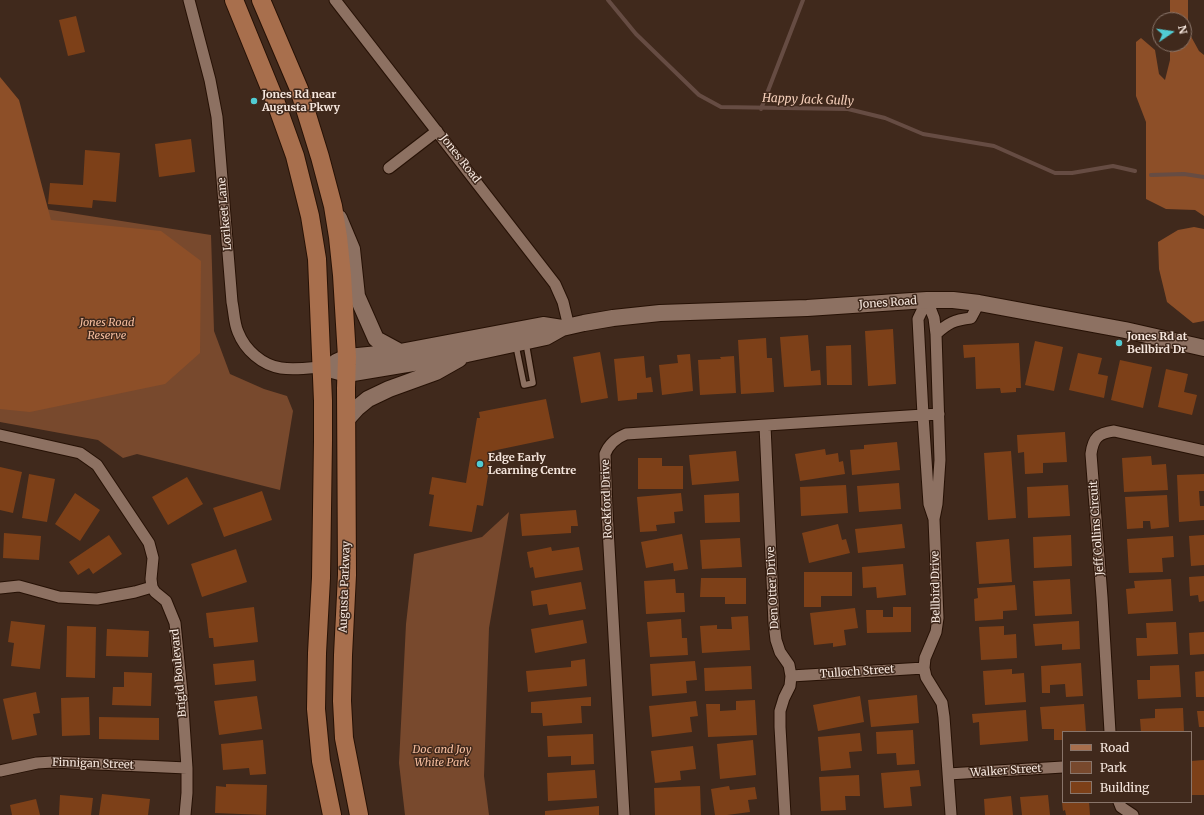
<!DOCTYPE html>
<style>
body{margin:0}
#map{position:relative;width:1204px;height:815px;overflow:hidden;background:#40291c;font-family:Merriweather,serif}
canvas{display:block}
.legend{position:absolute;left:1062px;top:731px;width:130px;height:72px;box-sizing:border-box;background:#40291c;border:1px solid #89756a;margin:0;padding:5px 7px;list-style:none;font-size:12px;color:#f6e7de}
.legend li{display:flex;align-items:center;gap:8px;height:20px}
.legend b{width:20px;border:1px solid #89756a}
.north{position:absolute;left:1152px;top:12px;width:40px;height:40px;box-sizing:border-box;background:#40291c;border:1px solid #89756a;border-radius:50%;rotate:77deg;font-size:11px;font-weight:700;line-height:16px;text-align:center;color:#f6e7de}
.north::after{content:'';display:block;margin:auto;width:14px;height:18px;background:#51ccd3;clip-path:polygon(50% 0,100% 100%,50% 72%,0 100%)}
</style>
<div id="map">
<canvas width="1204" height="815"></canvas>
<ul class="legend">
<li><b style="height:5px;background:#a86f4d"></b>Road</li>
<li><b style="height:11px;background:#78492d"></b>Park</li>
<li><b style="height:11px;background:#7d4018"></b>Building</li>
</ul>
<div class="north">N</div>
</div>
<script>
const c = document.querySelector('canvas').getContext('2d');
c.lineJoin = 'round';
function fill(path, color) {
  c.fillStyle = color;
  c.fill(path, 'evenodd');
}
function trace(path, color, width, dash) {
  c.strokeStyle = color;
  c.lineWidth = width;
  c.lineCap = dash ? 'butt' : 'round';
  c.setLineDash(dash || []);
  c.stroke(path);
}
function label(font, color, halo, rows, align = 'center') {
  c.font = font + ' Merriweather,serif';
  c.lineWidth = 3;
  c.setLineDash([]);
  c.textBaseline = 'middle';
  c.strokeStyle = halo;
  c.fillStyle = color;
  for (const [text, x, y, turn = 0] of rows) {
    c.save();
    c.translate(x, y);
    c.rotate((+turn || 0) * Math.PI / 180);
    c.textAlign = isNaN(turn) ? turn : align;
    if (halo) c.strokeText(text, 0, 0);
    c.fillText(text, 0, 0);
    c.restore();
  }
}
fill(new Path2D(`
 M0,202L211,235L214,331L230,374L264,389L287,396L293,411L280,490L137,454L123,458L98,440L0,422Z
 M509,512L489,628L484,776L489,815H405L399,763L406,624L414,554L482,537Z`), '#78492d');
fill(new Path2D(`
 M1170,0H1188V31L1199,51L1204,55V216L1195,210L1166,209L1146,199V122L1136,96V42L1141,38L1155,50L1159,74L1165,80L1170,60V44H1184V20H1170Z
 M0,77L19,100L51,220L161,231L201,261L200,353L165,384L30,412L0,409Z
 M1194,227L1204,229V321L1193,323L1167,302L1159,269L1158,242L1178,230Z`), '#8d4f28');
trace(new Path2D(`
 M608,0L636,34L699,95L721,107L848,109L885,118L923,134L994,146L1055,173H1072L1113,166L1135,171
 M761,109L803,0
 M1151,175L1184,174L1204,177`), '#664c43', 4);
fill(new Path2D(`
 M76,16L85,52L68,56L59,20Z
 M191,139L195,172L159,177L155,144Z
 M85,150L120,153L116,202L93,200L92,208L48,204L50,183L83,185Z
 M893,329L896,384L868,386L865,331Z
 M808,335L811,371L820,370L821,385L784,387L780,337Z
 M766,338L767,358H772L774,392L741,394L738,340Z
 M1035,341L1063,347L1054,391L1025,385Z
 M1019,343L1021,388H1016V392L1001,393L1000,388L976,389L975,357L964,358L963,345Z
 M851,345L852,385H827L826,346Z
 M600,352L608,398L581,403L573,357Z
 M1078,353L1102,358L1098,374L1108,376L1104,398L1069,390Z
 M690,354L693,391L662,395L659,365L678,363L677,355Z
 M644,356L646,378L651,377L653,392L637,393V399L618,401L614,359Z
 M734,356L736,393L700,395L698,360L721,359L720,357Z
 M1120,360L1152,367L1143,408L1111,400Z
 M1166,369L1188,374L1184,392L1197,395L1192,415L1158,407Z
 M546,399L554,438L492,451L483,506L477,505L472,532L429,526L434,495L429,494L432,477L466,483L477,418H480L479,412Z
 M1065,432L1067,462L1043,463V473L1025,474L1024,452L1018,453L1017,435Z
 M897,442L900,470L852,475L850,450L864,449V445Z
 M825,449L826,455L838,453L839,462L843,461L845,474L800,481L795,454Z
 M736,451L739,481L692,485L689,455Z
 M1011,451L1016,518L988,520L984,453Z
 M1151,456L1152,465L1166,464L1168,490L1124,492L1122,458Z
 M638,458H662V466H683V489H638Z
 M0,467L22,472L13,513L0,510Z
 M29,474L55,479L47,522L22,518Z
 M1204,474V491H1199L1200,506H1204V520L1179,522L1177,475Z
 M187,477L203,504L168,525L152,497Z
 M899,483L901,509L859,512L857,486Z
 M846,485L848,513L801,516L800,487Z
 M1068,485L1070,516L1028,518L1027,487Z
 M262,491L272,520L224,537L213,508Z
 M75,493L100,510L80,541L55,524Z
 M681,493L683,511L674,512L675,523L656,525L657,531L640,532L637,497Z
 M739,493L740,522L705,523L704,495Z
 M1167,495L1169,527L1151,529L1150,521H1143V528L1127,529L1125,497Z
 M576,510L578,526H571V533L522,536L520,514Z
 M838,524L842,540L846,539L850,553L809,563L802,533Z
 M902,524L905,548L858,553L855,529Z
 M4,533L41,536L39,560L3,558Z
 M682,534L688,569L674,571L673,563L646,568L641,542Z
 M109,535L122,554L93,574L89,568L78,575L69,562Z
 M1071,535L1072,566L1034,568L1033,537Z
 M1204,535V565L1191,566L1189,536Z
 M1173,536L1174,557L1162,558L1163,572L1129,573L1127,539Z
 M740,538L742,567L702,569L700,540Z
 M1009,539L1012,582L979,584L976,542Z
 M551,547L552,551L579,547L583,570L535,578L533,567L530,568L527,552Z
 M236,549L247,582L202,597L191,564Z
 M903,564L906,595L877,598L876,587L863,588L862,567Z
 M804,572H852V596H821V607H804Z
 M1204,576V601L1199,602L1198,595L1190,596L1189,577Z
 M701,578H746V604H725V597H700Z
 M675,579L676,593H684L685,612L646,614L644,581Z
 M1070,579L1072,614L1035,616L1033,581Z
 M1171,579L1173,611L1128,614L1126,589L1135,588L1134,581Z
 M581,582L586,609L549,615L547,604L533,606L531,591Z
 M1015,585L1017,610L1003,611V619L975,621L974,599L978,598L977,588Z
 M254,607L258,642L214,647L213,638H209L206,613Z
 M893,607H911V632L867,633L866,610H883V617H893Z
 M855,608L858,628L844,630L846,645L833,647V643L814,645L810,613Z
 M748,616L750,650L702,653L700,626L717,625V629H732L731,617Z
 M681,619L682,638H687L688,655L650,657L647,622Z
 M583,620L587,643L535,653L531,629Z
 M11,621L45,625L40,669L11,666L14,643L8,642Z
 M1079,621L1080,649L1062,650V644L1035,646L1033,624Z
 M1176,622L1178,654L1137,656L1136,638H1147L1146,623Z
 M67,626L96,627L95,678L66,677Z
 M1004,626V635L1016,634L1017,658L981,660L979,627Z
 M107,629L149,631L148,657L106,656Z
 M1204,632V654L1190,655L1189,633Z
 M585,659L587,686L528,692L526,671L571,667V661Z
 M254,660L256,681L215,685L213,664Z
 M695,661L697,680L686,681L687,693L652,696L650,664Z
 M1081,663L1083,696L1066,697L1065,684L1050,685V693H1042L1041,666Z
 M1179,665L1181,697L1138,699L1137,680H1150V666Z
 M751,666L752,689L705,691L704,668Z
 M1012,669V674L1024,673L1026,702L985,705L983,671Z
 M1204,671V697H1196L1195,672Z
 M124,672L152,673L151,706L112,705L113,687H124Z
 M36,692L40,713L33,714L37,735L12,740L3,699Z
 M917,695L919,723L871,727L868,700Z
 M257,696L262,729L219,735L214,701Z
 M860,696L864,722L818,731L813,705Z
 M89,697L90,735L62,736L61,698Z
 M591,697V706H581L582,723L543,726L542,713H531V702Z
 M755,700L757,735L708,737L706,704H720V711L736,710V701Z
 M696,701L698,716L690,717L692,732L652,737L649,706Z
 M1084,704L1086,732H1063V740H1054V729H1042L1040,707Z
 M1183,708L1184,732H1141L1140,719L1155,718V709Z
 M1026,710L1028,741L980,745L979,722L973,723L972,714Z
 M1197,711H1204V727H1199Z
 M99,717L159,718V740L99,739Z
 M913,730L915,764L897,765L896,753L877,754L876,732Z
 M860,733L862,751L849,752L851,768L821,771L818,737Z
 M593,734L594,764L571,765V756L548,757L547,736Z
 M263,740L266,774L250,775L249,768L223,770L221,744Z
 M753,740L756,775L720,779L717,744Z
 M693,746L696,769L680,771L681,780L655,783L651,751Z
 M1204,760V795H1191V761Z
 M595,770L597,798L548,801L547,773Z
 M919,770L921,786L910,787L912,806L884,808L881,773Z
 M859,775L860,796H845L846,810L821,811L819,777Z
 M226,784L267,785L266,815L215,813L216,786L226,787Z
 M700,786L701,815H655L654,788Z
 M729,786L730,790L755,787L757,799L748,800L750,812L727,815H715L711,789Z
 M102,794L150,799L148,815H99Z
 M60,795L93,798L91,815H59Z
 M1048,795L1050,815H1022L1020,797Z
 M1011,796L1013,815H985L984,799Z
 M36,799L40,815H12L10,805Z
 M1062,802H1089L1090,815H1066L1065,810L1063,811Z
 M599,806V815H545V811Z`), '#7d4018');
const lane = new Path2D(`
 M516,346L524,385L533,383L526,343`);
const street = new Path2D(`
 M189,0L210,80L217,117L232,302C234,311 234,323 238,332C245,350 262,365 281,368C294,370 309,368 321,367
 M335,0L555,284L563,302L569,327
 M389,168L437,131
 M927,300L934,318L936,334L940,460L937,504L934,519L938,618L936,632L925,658L924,668L926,677L942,703L944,717L951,815
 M927,300L918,319L923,415L929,504L934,519
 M936,334C948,323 954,320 971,318L979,303
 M765,426L774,623L776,640L780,652L789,665L791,676L790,686L784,698L780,711V727L785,815
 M0,435L80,453L97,465L149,543L153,558L151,579L152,587L155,592L166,601L175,623L182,693L187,768V793L185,815
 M0,588L19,586L59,597L97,599L135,592L152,587
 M791,676L924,668
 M1110,732L1102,597L1091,454C1093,438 1098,433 1114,431L1204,451
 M0,771L37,763L53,762L187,768
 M948,774L1063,767
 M1119,802L1121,807L1133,815
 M624,815L607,510L605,454C609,444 616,438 626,434L939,414`);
const secondary = new Path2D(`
 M339,218L352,249L357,296L376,339L400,352
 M336,362L347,357L400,352L543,325L562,328
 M321,367L347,374L467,354L546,337L562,328L584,323L613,318L660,313L807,308L927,300H953L979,303L1125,330L1204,348
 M347,419L357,408L368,399L389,389L436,372L459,359`);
const primary = new Path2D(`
 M234,0L276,103L295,156L310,216L317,259L323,401V441L321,578L317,653L316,709L321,761L332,815
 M261,0L299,89L320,157L333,206L338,237L342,275L347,357L346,388L347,575L343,655L342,701L344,738L359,815`);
trace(lane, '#261105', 8);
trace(street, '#261105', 13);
trace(secondary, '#261105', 18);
trace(primary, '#261105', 20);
trace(lane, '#8d7162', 5.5);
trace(street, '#8d7162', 11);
trace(secondary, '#8d7162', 16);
trace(primary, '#a86f4d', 18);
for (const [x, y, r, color] of [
 [254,101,4,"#51ccd3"],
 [1119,343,4,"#51ccd3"],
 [480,464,4,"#51ccd3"]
]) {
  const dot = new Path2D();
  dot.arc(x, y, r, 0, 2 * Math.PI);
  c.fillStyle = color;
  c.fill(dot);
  trace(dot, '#40291c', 1.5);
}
label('bold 11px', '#f6e7de', '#40291c', [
 ["Jones Rd near",262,95],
 ["Augusta Pkwy",262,108],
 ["Jones Rd at",1127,337],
 ["Bellbird Dr",1127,350],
 ["Edge Early",488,458],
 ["Learning Centre",488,471]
], 'left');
label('11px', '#f6e7de', '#40291c', [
 ["Jones Road",460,159,52],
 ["Lorikeet Lane",225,214,-95],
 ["Jones Road",888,303,-4],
 ["Rockford Drive",607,499,-92],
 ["Jeff Collins Circuit",1097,528,-94],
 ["Augusta Parkway",345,587,-88],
 ["Bellbird Drive",936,587,-91],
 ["Den Otter Drive",773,588,-93],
 ["Tulloch Street",857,672,-4],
 ["Brigid Boulevard",179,673,-95],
 ["Finnigan Street",93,764,2],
 ["Walker Street",1006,771,-4]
]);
label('italic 11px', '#f5bd9e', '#40291c', [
 ["Jones Road",107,323],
 ["Reserve",107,336],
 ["Doc and Joy",442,750],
 ["White Park",442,763]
]);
label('italic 12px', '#f5cfba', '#40291c', [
 ["Happy Jack Gully",808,100,2]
]);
</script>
